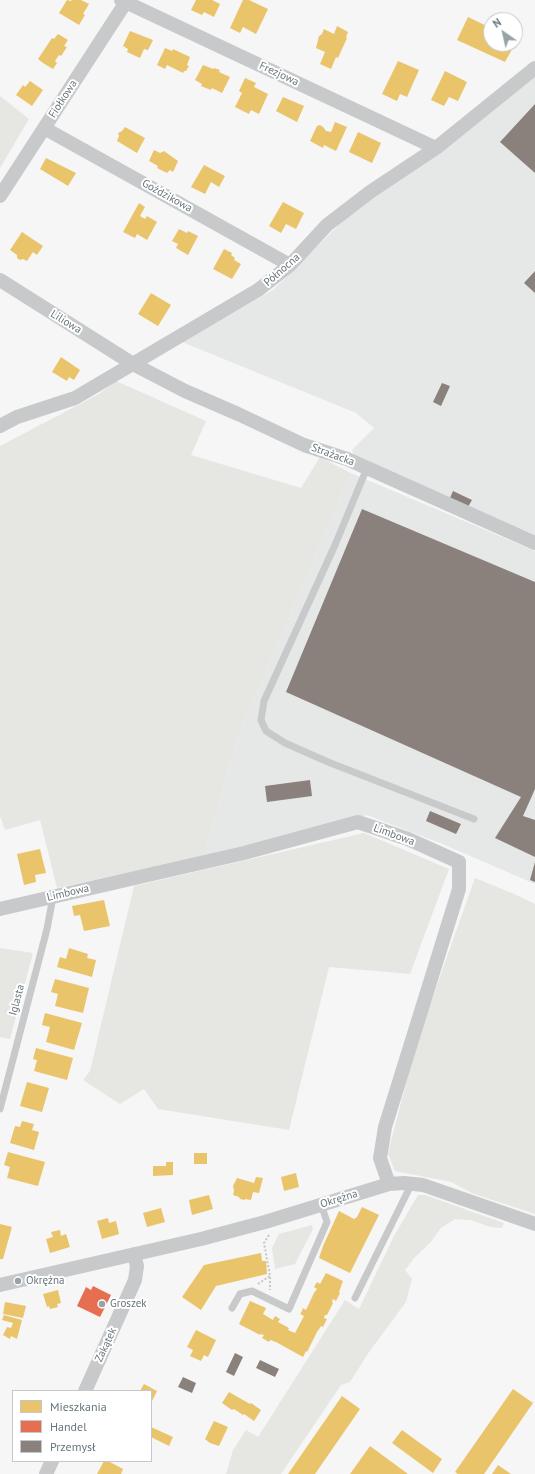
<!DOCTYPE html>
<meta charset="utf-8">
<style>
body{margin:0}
#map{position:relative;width:535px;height:1474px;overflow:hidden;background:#f6f6f6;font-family:"PT Sans",sans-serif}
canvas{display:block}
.legend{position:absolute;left:12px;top:1390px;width:140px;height:72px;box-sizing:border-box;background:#fff;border:1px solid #c2c8cb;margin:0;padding:5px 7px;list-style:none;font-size:12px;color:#66767c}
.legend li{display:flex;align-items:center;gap:8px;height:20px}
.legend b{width:20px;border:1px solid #c2c8cb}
.north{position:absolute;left:483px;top:12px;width:40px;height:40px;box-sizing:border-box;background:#fff;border:1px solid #c2c8cb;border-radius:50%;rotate:326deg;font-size:11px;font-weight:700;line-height:16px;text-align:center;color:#66767c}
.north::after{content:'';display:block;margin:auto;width:14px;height:18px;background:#98a3a7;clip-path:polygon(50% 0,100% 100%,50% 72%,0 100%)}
</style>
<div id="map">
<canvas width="535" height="1474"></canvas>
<ul class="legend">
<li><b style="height:11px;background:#e9c46a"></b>Mieszkania</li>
<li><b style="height:11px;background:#e76f51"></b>Handel</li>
<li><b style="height:11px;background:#8a817c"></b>Przemysł</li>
</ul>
<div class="north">N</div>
</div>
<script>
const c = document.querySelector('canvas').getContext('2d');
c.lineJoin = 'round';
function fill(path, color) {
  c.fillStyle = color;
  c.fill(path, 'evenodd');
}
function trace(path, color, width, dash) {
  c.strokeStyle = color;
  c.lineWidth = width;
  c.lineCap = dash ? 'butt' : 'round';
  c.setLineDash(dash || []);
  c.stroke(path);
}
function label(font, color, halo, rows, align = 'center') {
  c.font = font + ' "PT Sans",sans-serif';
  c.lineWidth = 4;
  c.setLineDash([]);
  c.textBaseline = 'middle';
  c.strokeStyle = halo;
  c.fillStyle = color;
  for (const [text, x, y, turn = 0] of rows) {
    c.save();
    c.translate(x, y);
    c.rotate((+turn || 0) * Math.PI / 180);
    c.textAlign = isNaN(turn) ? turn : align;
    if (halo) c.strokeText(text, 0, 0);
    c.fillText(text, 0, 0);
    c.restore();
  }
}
fill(new Path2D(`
 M535,74V535L354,456L352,450L374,428L356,413L182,342L273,290L352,212Z
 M351,473L535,551V884L445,845L367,815L204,856L237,739Z`), '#e6e7e7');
fill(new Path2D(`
 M0,96L29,119L0,168Z
 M116,381L206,421L191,455L301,488L320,457L351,473L237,739L204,856L57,888L40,820L5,830L0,816V446L99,394Z
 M364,833L449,869L410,974L329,967L289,1130L158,1109L144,1089L120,1104L83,1080L90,1071L134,886Z
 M475,878L512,893L535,904V1214L474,1194L451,1182L395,1171L388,1154L390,1145L417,1041Z
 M0,948L33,953L10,1039L0,1037Z
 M418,1195H425L504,1223L502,1228L490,1227L471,1220L455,1219L441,1228L430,1243L415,1257L405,1270L412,1279L406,1302L367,1355L350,1382L341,1385L281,1474H226L233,1450L246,1430L258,1437L345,1300L359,1309L394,1236Z
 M312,1225L313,1229L295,1264L275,1269L272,1248L279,1234Z`), '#e6e7e3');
fill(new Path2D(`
 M67,0L71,1L72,0H81L89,4L83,14L85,15L79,25L59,13Z
 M196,0H212L220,4L214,17L204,12L202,15L191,10Z
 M243,0H249L268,9L256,34L243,27L240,33L230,28Z
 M468,17L491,28V44H515L505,62L457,40Z
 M337,26L348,32L346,37L347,38L338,58L336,57L331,69L320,64L325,52L316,48L319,36L322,34L324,29L334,34Z
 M130,31L153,40L148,50L144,49L140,58L127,52L128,49L123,46Z
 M58,34L68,40L64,46L67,47L61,56L59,55L55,61L57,63L53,69L43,63L38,59L52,38L54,39Z
 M165,48L172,51L173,49L190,57L187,65L189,66L186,71H184L183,73L167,65L165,69L157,65Z
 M398,61L419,70L407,97L400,94L397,101L382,94Z
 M203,65L213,69L214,68L220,70L219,72L230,77L222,93L212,88L211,90L201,86L202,84L195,80Z
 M445,71L467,82L458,101L449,97L444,106L431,100Z
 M245,78L256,83L254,87L268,94L259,114L251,110L249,114L235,107L242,93L239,91Z
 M30,81L43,90L32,106L16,95L23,85L25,87Z
 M283,97L304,106L297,122L276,111Z
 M335,122L347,127L336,151L324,145L323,148L310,141L317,126L320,125L323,127L326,131L331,132Z
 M125,127L145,138L137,153L117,141L119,136L118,133L122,131Z
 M358,132L381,143L372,163L349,152Z
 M154,150L160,153L164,151L178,161L173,172L170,170L167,173L157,168L158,166L149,161Z
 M46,158L76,173L68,186L40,169Z
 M204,165L225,176L219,187L211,182L205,194L191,187Z
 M283,202L304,213L296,229L286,224L281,233L269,226Z
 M139,203L145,207L140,216L145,219L147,216L157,222L147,240L137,234L135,238L123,232Z
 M179,229L187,233L188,231L198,236L188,255L176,248L178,244L172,241Z
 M22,232L43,246L37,255L33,252L27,261L23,259L20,260L17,258V255L10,250Z
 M224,249L232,253L231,255L235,258L234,260L241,264L232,279L213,269Z
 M151,293L171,305L158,326L138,314Z
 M61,357L80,370L74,380L69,377L67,381L52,372Z
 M40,849L46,873L35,875L36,882L24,885L17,854Z
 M104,900L110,926L84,931L80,915L74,916L72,906Z
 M69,948L88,954L87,958L96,960L92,977L57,967L60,957L66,959Z
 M55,979L89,988L83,1013L55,1006L58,994L51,992Z
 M45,1013L82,1023L74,1050L46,1042L50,1027L42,1025Z
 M36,1048L73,1058L67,1080L34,1071L37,1060L33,1059Z
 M27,1082L49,1088L42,1112L20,1106Z
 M22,1121L34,1124L32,1130L39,1132L34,1150L10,1143L15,1126L20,1127Z
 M8,1152L45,1162L38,1186L7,1178L10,1167L4,1165Z
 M194,1153H207V1164H194Z
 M166,1162H173V1175L153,1176V1166H166Z
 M296,1173L299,1187L284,1191L281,1177Z
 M256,1177L263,1178L259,1193L253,1192L251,1200L245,1199V1200L240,1199L239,1197L233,1195L234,1191L233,1186L237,1178L254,1183Z
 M209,1195L213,1209L192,1215L189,1200Z
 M362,1207L379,1215L350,1273L319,1258L323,1246L339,1211L354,1219L357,1217Z
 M161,1208L165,1222L147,1227L143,1213Z
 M108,1218L109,1223L116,1221L119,1234L102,1239L97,1221Z
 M0,1224L12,1227L3,1259H0Z
 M60,1230L61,1236L66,1234L70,1247L50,1253L46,1239L53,1237L51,1232Z
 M261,1253L262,1261H266L267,1274L216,1286L201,1310L182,1297L204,1265Z
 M326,1273L343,1281L339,1292L340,1293L336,1301L333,1299L332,1302L333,1303L327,1315H325L324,1318L327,1319L323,1327L321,1326L318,1331V1330L307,1352L306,1351L303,1357L276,1342L270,1340L269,1342L262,1338L264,1335L260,1334V1335L239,1324L250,1301L266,1308L263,1314L273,1320L275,1316L280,1319L278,1322L289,1328L288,1330L295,1333L304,1316L300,1314L302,1311L303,1308L306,1310L314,1293L317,1289L314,1287L317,1282L320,1284Z
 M58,1290L61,1303L57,1304L58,1307L50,1309L49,1306L47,1307L43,1294Z
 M5,1302L26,1306L23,1318L3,1314Z
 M4,1315L22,1320L17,1339L11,1336L10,1339L3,1335L7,1327L11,1328L13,1323L2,1320Z
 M196,1330L216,1340L208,1357L204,1355L201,1361L190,1356L193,1350L187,1347Z
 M144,1384L157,1391L151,1403V1391H140Z
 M513,1389L533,1403L484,1474H458L455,1472Z
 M229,1392L250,1404L251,1403L261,1410L254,1421L244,1414L243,1415L234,1409L232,1410L222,1403Z
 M342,1396L360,1409L315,1474H288Z
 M214,1421L228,1427L219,1446L210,1443L205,1439Z
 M151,1427L173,1437L169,1446L151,1437Z
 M402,1430L442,1459L433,1473L392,1443Z
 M370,1446L408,1474H350Z
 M104,1461H108L123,1469L121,1474H97Z
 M498,1465L511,1474H492Z`), '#e9c46a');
fill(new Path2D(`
 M93,1286L111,1295L100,1317L77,1306L86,1287L91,1290Z`), '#e76f51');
fill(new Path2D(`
 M535,104V173L500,142Z
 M535,271V293L524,283Z
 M442,383L450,386L441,406L433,402Z
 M453,491L472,500L468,507L450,498Z
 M362,509L535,582V789L523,816L535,820V857L495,838L521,797L286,692Z
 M310,780L312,796L267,802L265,786Z
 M430,811L461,824L456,834L426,821Z
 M535,862V882L530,880Z
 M235,1353L243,1357L234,1376L226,1372Z
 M260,1360L279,1369L275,1377L256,1368Z
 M183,1377L196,1383L192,1393L178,1387Z`), '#8a817c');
trace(new Path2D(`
 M269,1235L264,1243L270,1276V1290
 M258,1284L270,1276`), '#c6c6c7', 2, [2, 2]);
trace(new Path2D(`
 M367,468L335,545L264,701L261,720L266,731L285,743L328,762L474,819
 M0,1109L47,929L53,897
 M355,1298L412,1183
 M232,1308L240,1294L252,1291L289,1309L327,1222L321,1204`), '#c7c9ca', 7);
trace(new Path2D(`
 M121,0L436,148
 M44,128L290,265
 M0,196L126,2
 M0,280L133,364L185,391L238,414L304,445L347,459L535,543
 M0,426L17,417L75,398L258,290L290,265L327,225L370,192L436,148L535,68
 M0,909L244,853L358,822L408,839L459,862V889L385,1127L380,1158L389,1184
 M0,1285L201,1239L265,1222L389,1184L404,1183L423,1185L535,1224
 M85,1391L135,1280L137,1266L134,1254
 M46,1474L52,1461`), '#c7c9ca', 14);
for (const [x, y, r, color] of [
 [18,1281,4,"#98a3a7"],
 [102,1304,4,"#98a3a7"]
]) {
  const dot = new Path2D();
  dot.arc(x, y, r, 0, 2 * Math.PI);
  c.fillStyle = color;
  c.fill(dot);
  trace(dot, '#fff', 1.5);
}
label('11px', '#66767c', '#fff', [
 ["Frezjowa",279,74,25],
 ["Fiołkowa",63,99,-57],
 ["Goździkowa",167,196,29],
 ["Północna",282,270,-41],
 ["Liliowa",66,322,32],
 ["Strażacka",333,455,20],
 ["Limbowa",394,835,20],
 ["Limbowa",68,893,-13],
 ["Iglasta",17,1000,-75],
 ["Okrężna",339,1199,-17],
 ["Zakątek",106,1345,-65]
]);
label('11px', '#66767c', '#fff', [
 ["Okrężna",26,1281],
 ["Groszek",110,1304]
], 'left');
</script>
